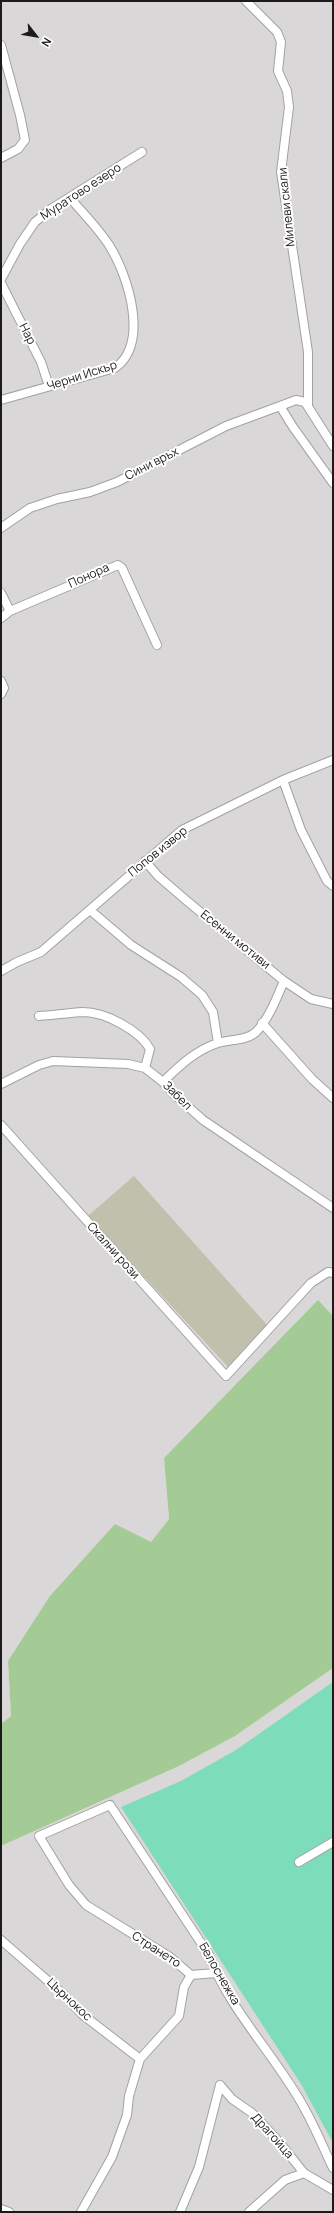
<!DOCTYPE html>
<meta charset="utf-8">
<style>
body{margin:0}
#map{position:relative;width:334px;height:2213px;overflow:hidden;background:#ece8e0;font-family:Manrope,sans-serif}
canvas{display:block}
.frame{position:absolute;inset:0;border:2px solid #1b1b1b;pointer-events:none}
.north{position:absolute;left:16px;top:16px;width:40px;height:40px;-webkit-text-stroke:3px #fff;paint-order:stroke;rotate:121deg;font-size:11px;font-weight:700;line-height:16px;text-align:center;color:#1b1b1b}
.north::after{content:'';display:block;margin:auto;width:14px;height:18px;background:#1b1b1b;clip-path:polygon(50% 0,100% 100%,50% 72%,0 100%)}
</style>
<div id="map">
<canvas width="334" height="2213"></canvas>
<div class="frame"></div>
<div class="north">N</div>
</div>
<script>
const c = document.querySelector('canvas').getContext('2d');
c.lineJoin = 'round';
function fill(path, color) {
  c.fillStyle = color;
  c.fill(path, 'evenodd');
}
function trace(path, color, width, dash) {
  c.strokeStyle = color;
  c.lineWidth = width;
  c.lineCap = dash ? 'butt' : 'round';
  c.setLineDash(dash || []);
  c.stroke(path);
}
function label(font, color, halo, rows, align = 'center') {
  c.font = font + ' Manrope,sans-serif';
  c.lineWidth = 4;
  c.setLineDash([]);
  c.textBaseline = 'middle';
  c.strokeStyle = halo;
  c.fillStyle = color;
  for (const [text, x, y, turn = 0] of rows) {
    c.save();
    c.translate(x, y);
    c.rotate((+turn || 0) * Math.PI / 180);
    c.textAlign = isNaN(turn) ? turn : align;
    if (halo) c.strokeText(text, 0, 0);
    c.fillText(text, 0, 0);
    c.restore();
  }
}
fill(new Path2D(`
 M1,1H333V1316L318,1301L164,1458L169,1519L151,1542L8,1661L11,1716L1,1724Z
 M333,1668V2212H1V1846L179,1766L235,1736Z`), '#d9d7d7');
fill(new Path2D(`
 M134,1176L268,1326L230,1369L88,1216Z`), '#c0c0ac');
fill(new Path2D(`
 M318,1300L333,1316V1668L235,1736L179,1766L1,1846V1724L11,1716L8,1661L50,1596L115,1524L151,1542L169,1519L164,1458Z`), '#a4cb95');
fill(new Path2D(`
 M333,1682V2143L301,2084L121,1807L181,1781L236,1750Z`), '#7ddcb9');
const minor = new Path2D(`
 M246,1L277,32L281,42L278,71L287,91L289,107L281,172L308,352V405
 M1,45L20,115L25,140L18,149L1,158
 M1,279L20,244L35,222L51,209L142,152
 M1,283L41,362L49,386
 M1,400L115,368C150,343 128,275 109,245C98,228 83,213 70,198
 M280,406L296,400L305,402L333,446
 M1,528L30,508L57,499L90,492L117,482L226,426L280,406L293,427L333,483
 M1,593L10,611
 M1,618L10,611L118,565L122,568L157,645
 M1,681L4,688L1,694
 M283,780L301,830L327,881L333,886
 M145,861L158,876L187,901L284,981L311,999L333,1004
 M90,910L131,945L181,977L202,995L213,1012L218,1043
 M1,971L17,962L41,952L182,830L283,780L333,760
 M39,1016C53,1015 68,1013 83,1012C105,1012 139,1030 150,1049L145,1068
 M262,1023L312,1079L333,1098
 M163,1082C179,1066 196,1050 218,1043C230,1039 246,1041 256,1032C269,1019 277,997 284,981
 M1,1084L39,1065L53,1061L128,1064L145,1068L163,1082L175,1095L203,1120L333,1208
 M1,1125L226,1376L311,1283L328,1272L333,1273
 M299,1862L333,1842
 M1,1940L63,1994L83,2015L140,2059
 M191,1975L170,1957L86,1905L69,1885L39,1836L110,1805L209,1955C228,2006 268,2048 296,2094C311,2117 321,2143 333,2168
 M191,1975L216,1973
 M220,2085L232,2099L252,2113L279,2142L304,2173
 M1,2209L9,2212
 M81,2212L112,2157L127,2115L129,2096L140,2059L179,2016L184,1987L191,1975
 M180,2212L199,2167L220,2085
 M249,2212L285,2180L304,2173L333,2190`);
trace(minor, '#a2a2a2', 10);
trace(minor, '#fff', 8);
label('12px', '#1b1b1b', '#fff', [
 ["Муратово езеро",81,192,-33],
 ["Милеви скали",287,207,-96],
 ["Нар",27,334,63],
 ["Черни Искър",82,376,-18],
 ["Сини връх",152,464,-27],
 ["Понора",89,576,-24],
 ["Попов извор",158,852,-39],
 ["Есенни мотиви",235,940,39],
 ["Забел",177,1096,45],
 ["Скални рози",113,1251,48],
 ["Странето",156,1950,33],
 ["Белоснежка",219,1974,60],
 ["Църнокос",69,2000,43],
 ["Драгойца",272,2136,48]
]);
</script>
